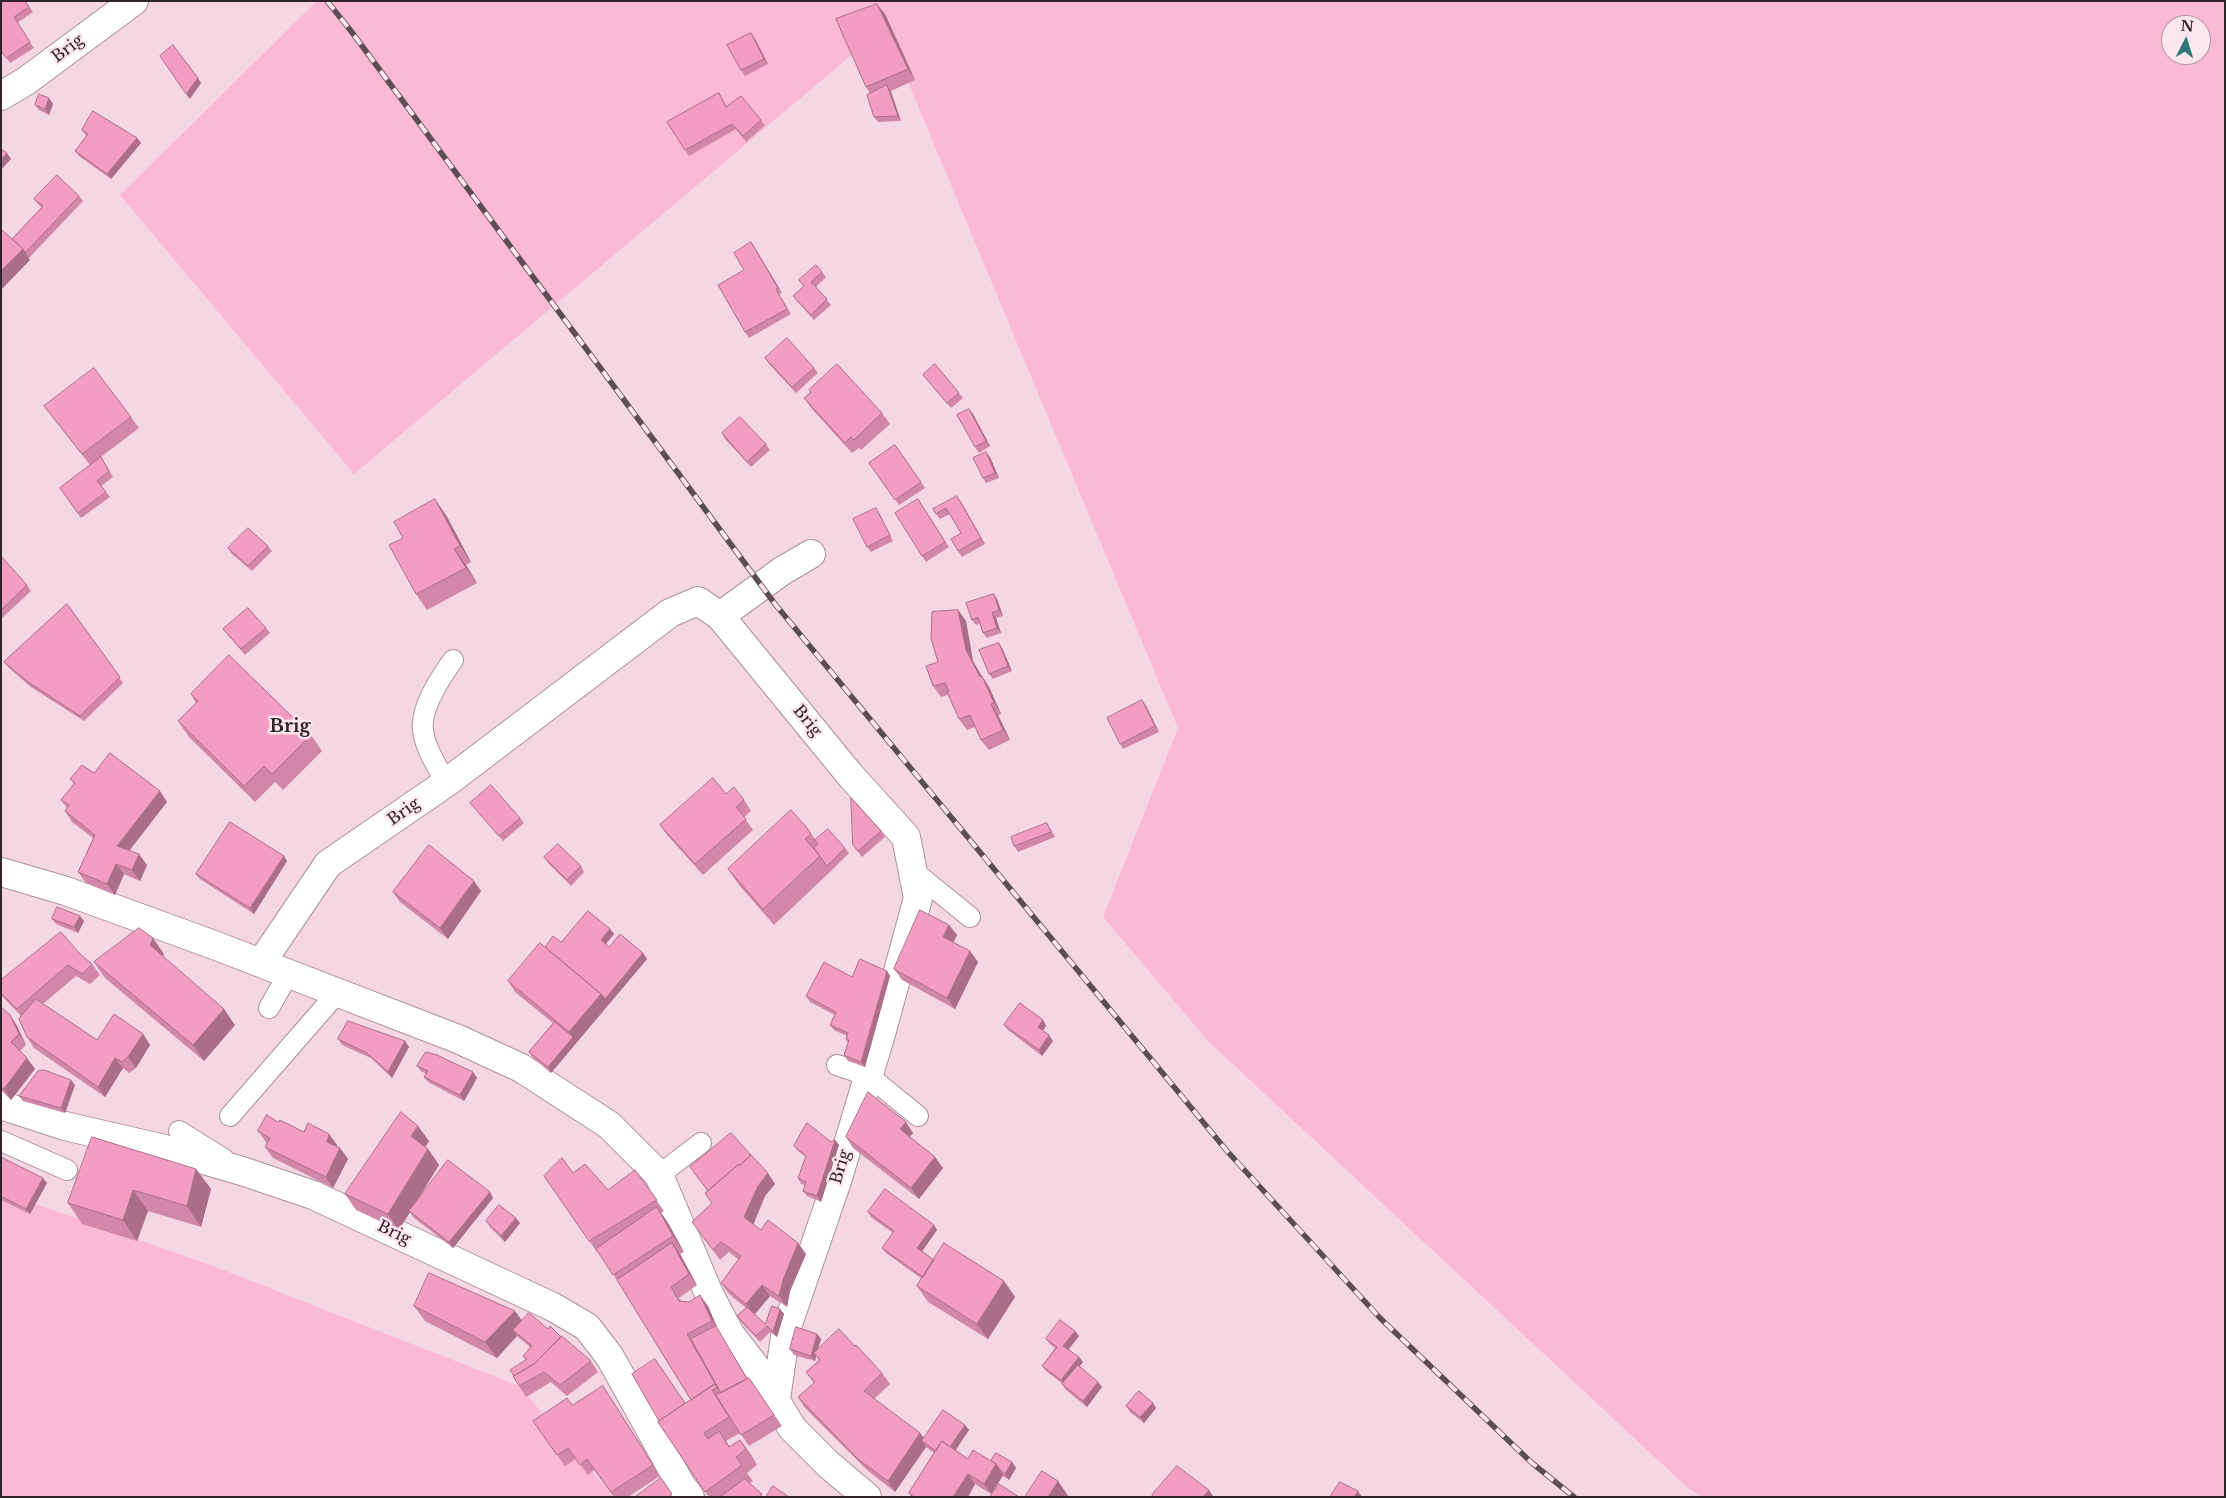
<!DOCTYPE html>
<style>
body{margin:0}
#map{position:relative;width:2226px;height:1498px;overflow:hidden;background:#f4d7e3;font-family:"Libre Baskerville",serif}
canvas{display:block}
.frame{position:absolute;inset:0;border:2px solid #2f2429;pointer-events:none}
.north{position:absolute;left:2161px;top:15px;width:50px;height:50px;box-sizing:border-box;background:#fee6ef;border:1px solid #ab98a0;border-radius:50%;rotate:5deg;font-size:14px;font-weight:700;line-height:20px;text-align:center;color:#2f2429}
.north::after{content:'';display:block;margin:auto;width:18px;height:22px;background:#2f7879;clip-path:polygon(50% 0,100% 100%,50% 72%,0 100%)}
</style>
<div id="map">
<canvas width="2226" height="1498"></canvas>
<div class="frame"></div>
<div class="north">N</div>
</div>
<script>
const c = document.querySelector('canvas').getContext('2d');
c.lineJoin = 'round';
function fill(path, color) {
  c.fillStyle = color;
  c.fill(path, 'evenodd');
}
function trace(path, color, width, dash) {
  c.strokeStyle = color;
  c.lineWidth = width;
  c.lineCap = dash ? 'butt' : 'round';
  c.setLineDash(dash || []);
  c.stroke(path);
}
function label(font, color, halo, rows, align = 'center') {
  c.font = font + ' "Libre Baskerville",serif';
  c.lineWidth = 5;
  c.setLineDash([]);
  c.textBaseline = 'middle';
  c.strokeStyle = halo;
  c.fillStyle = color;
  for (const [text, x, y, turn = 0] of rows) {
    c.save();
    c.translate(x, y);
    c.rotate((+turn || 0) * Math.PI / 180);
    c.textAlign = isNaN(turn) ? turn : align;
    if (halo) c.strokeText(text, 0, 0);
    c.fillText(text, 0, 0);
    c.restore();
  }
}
fill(new Path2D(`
 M317,1H2225V1497H1702L1689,1489L1209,1042L1103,917L1178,728L885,27L354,474L120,195ZM2171,25H2201V55H2171Z
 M1,1192L208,1264L519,1386L614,1497H1Z`), '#fbb9d5');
const lane = new Path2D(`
 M446,783C438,767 425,749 423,730C420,708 441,677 453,660
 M912,870L970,917
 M269,1008L289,973
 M837,1065L869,1076L918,1116
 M230,1116L338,992
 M179,1131L224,1159
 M1,1141L67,1170
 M659,1175L701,1143`);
const street = new Path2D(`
 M1,96L26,81L134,1
 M720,616L782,571L811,554
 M1,872L66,891L214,945L458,1039L521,1068L609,1125L659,1175L709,1294L730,1334L757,1369L792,1428L829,1465L867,1497
 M261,963L328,864L446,783L670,613L698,601L720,616L850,775L906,837L918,898L881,1034L837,1181L786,1330L776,1399`);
const secondary = new Path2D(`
 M1,1105L65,1126L173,1151L242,1171L313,1195L553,1307L587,1327L610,1357L681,1485L690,1497`);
trace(lane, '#ab909b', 22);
trace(street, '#ab909b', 30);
trace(secondary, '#ab909b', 30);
trace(lane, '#fff', 20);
trace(street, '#fff', 28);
trace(secondary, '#fff', 28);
const rail = new Path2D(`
 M327,1L351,31L775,604L1227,1151L1380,1318L1532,1463L1574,1497`);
trace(rail, '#5c4d53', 5.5);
trace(rail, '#fee6ef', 4, [11]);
fill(new Path2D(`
 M1,1H25L33,12L17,23L34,48L10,63L1,50Z
 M885,14L915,80L891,91L901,121L878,122L874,117L870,93L866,87Z
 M755,39L768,64L745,76L741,70Z
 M719,93L727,107L761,120L765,125L746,142L736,129L689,156L667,122Z
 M49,98L53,104L49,115L39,110L35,105Z
 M82,130L137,138L141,143L111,179L79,156L75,151L86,136Z
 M79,196L83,201L29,258L30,260L12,239L42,208L38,204L34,199Z
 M751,242L782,293L779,294L791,314L749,338L745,332L744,270Z
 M822,272L826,277L816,287L831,305L814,320L797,301L793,296L804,287L799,280Z
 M765,358L814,368L818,373L796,393L769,364Z
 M923,375L959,393L963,398L951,408Z
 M804,398L882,413L890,424L861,450L859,448L852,453L812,409Z
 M44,406L131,417L139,428L101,457L113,477L101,486L110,497L81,518L60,488L90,465Z
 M969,409L973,414L990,446L979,453L975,447Z
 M722,433L766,444L770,450L751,467L725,439Z
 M895,445L925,488L899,505L869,463Z
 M990,457L999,478L986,483L983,478Z
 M918,499L949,547L926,562L922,556Z
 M961,502L985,544L962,557L958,551L961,533L950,514L940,519L933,509Z
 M879,513L893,541L871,552L867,547Z
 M446,515L471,562L466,565L477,583L427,610L416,594L403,538Z
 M268,546L272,551L252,571L232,554L228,548Z
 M1,556L27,585L31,591L1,619Z
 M997,599L1003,616L996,618L1001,633L987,638L983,633L980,623L976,625L972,620Z
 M67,604L123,683L84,721L31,687L8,667L4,662Z
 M958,610L966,621L973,661L982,676L989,687L1001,714L998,715L1010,740L989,750L981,740L975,727L967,730L959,719L948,695L941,697L933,686L938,662Z
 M266,628L270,633L245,655L223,629Z
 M1002,648L1012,671L993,679L989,674Z
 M191,694L311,735L322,751L283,790L275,782L255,802L189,737L178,721L196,703Z
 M1146,706L1159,732L1123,749L1120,744Z
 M94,773L167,802L129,851L147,865L140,881L124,874L115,895L86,883L78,872L93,838L72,822L65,811L67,808L61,800L74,784L70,779Z
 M726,794L744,800L751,811L744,817L753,830L703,875L668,836L660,825Z
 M470,803L520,818L524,823L503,841Z
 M1050,828L1055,837L1018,852L1014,846Z
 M808,829L815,839L845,848L849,853L831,871L774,925L739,885L728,869Z
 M881,831L885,837L862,857L853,845Z
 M544,857L581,866L584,872L571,886L548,863Z
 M287,861L254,914L200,879L196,874Z
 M481,891L448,939L400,902L393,892Z
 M52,919L84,921L78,933L56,924Z
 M949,925L957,935L953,943L970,951L978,962L955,1009L902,980L894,969Z
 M610,929L614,934L606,944L609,947L643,953L647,959L551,1073L533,1058L529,1052L553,1023L515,992L508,981L545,947Z
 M80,954L92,964L100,975L90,984L76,976L43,1004L97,1040L143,1034L150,1045L136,1068L129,1073L123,1068L105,1097L34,1048L27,1037L21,1016L1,995V980Z
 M164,954L163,957L235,1025L204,1061L105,978L94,962Z
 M887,971L890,976L865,1067L848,1061L844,1055L848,1043L846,1039L847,1036L834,1030L830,1025L835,1015L810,1002L806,996L852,977Z
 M1,1007L10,1015L17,1026L26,1045L20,1051L35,1069L11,1100L1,1090Z
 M1043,1020L1046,1026L1043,1031L1053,1041L1042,1056L1008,1030L1004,1025Z
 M338,1039L405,1041L409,1047L392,1078L371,1058L342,1045Z
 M417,1066L473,1072L477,1078L464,1101L428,1082L424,1077L426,1074L421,1071Z
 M75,1085L65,1113L23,1101L19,1096Z
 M278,1122L304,1132L329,1134L337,1145L336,1147L340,1148L348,1159L333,1188L273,1158L265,1147L267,1143L266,1142L258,1131Z
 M913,1133L910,1137L943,1168L919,1199L853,1148L846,1137Z
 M835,1140L839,1145L821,1202L807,1196L803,1191L805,1185L801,1184L798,1178L806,1157L798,1151L794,1146L831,1142Z
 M429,1141L425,1147L428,1149L439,1165L414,1205L490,1192L493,1198L453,1248L413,1217L410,1212L399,1230L356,1210L345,1194Z
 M1,1157L47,1183L30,1214L1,1200Z
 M690,1167L775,1184L765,1196L753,1224L761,1230L798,1243L806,1254L790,1291L787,1307L770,1296L755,1314L765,1324L780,1309L784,1314L777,1337L770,1332L760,1342L741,1322L737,1316L746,1308L729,1294L721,1283L739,1260L729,1252L720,1260L692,1222L712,1203L708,1191Z
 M196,1169L211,1189L201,1227L148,1211L137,1241L82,1224L68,1203Z
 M635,1170L664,1211L661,1213L668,1223L684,1252L680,1254L697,1285L679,1298L681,1301L708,1306L719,1332L748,1379L749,1378L782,1426L749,1446L740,1433L726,1441L730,1447L740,1440L751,1455L757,1465L747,1473L753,1481L750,1483L763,1497H709L658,1422L691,1400L617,1280L598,1251L597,1252L544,1176L608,1190Z
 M868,1212L934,1225L937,1230L922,1251L934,1260L1004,1281L1015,1297L988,1339L928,1302L917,1286L922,1279L886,1253L882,1248L893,1233L872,1218Z
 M516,1218L520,1223L505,1242L490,1227L486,1221Z
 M414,1306L522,1321L548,1329L561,1337L591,1361L598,1372L567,1396L551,1382L526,1397L519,1386L526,1360L523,1356L530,1347L517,1336L497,1358L425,1321Z
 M817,1334L821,1339L818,1349L882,1373L890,1384L874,1399L920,1433L924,1438L965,1425L969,1430L956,1450L968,1459L991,1461L1012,1462L1016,1468L1009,1480L1003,1476L991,1494L975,1484L968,1497H911L909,1493L934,1453L926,1447L895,1492L867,1470L805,1408L798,1397L814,1383L806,1372L819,1360L816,1356L815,1361L794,1355L790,1349Z
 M1079,1336L1069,1349L1083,1362L1079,1366L1102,1387L1087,1407L1066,1390L1062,1384H1063L1046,1371L1042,1366L1055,1348L1050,1344L1046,1339Z
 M610,1397L660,1476L628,1497H614L594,1470L588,1475L576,1459L565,1466L533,1421L572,1405Z
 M1153,1403L1156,1408L1144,1423L1130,1412L1126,1406Z`), '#d287a8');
fill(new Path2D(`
 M877,4L885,14L915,80L908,69Z
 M751,33L755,39L768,64L764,59Z
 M198,78L201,83L190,99L186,94Z
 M887,85L890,90L901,121L898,116Z
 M49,98L53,104L49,115L45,109Z
 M137,138L141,143L111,179L107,174Z
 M7,153L11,159L1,170V160Z
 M751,242L755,248L782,293L778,288Z
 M23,249L30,260L1,290V271Z
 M969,409L973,414L990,446L986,441Z
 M986,452L990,457L999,478L995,473Z
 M957,496L961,502L985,544L981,538Z
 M435,499L446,515L471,562L460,546Z
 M454,549L466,565L477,583L466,568Z
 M994,594L997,599L1003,616L999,610Z
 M958,610L966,621L973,661L983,679L982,676L989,687L1001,714L994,703L966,650Z
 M992,613L996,618L1001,633L997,628Z
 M999,643L1002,648L1012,671L1008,666Z
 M1142,700L1146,706L1159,732L1155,726Z
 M991,704L998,715L1010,740L1003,730Z
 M160,791L167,802L125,856L117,846Z
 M139,854L147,865L140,881L132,870Z
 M284,856L287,861L254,914L250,908Z
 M116,864L124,874L115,895L107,884Z
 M474,881L481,891L448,939L440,928Z
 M80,916L84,921L78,933L74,927Z
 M949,925L957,935L951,948L943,937Z
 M610,929L614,934L604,946L601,940Z
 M153,938L164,954L161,961L150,945Z
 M970,951L978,962L955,1009L947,998Z
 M643,953L647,959L551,1073L548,1067L573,1037L569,1032L601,994Z
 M887,971L890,976L865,1067L861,1062Z
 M224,1009L235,1025L204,1061L193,1045Z
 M10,1015L17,1026L26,1045L19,1034Z
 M1043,1020L1046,1026L1041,1033L1038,1027Z
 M143,1034L150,1045L136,1068L128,1057Z
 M1049,1035L1053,1041L1042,1056L1039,1050Z
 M405,1041L409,1047L392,1078L388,1072Z
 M27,1058L35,1069L11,1100L4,1089Z
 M115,1058L123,1068L105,1097L98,1087Z
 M473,1072L477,1078L464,1101L460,1095Z
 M71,1080L75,1085L65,1113L61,1108Z
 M906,1122L913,1133L907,1140L900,1129Z
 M418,1126L429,1141L422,1152L411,1136Z
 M329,1134L337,1145L334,1153L327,1142Z
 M835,1140L839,1145L821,1202L817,1196Z
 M340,1148L348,1159L333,1188L326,1177Z
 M428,1149L439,1165L399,1230L388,1214Z
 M935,1157L943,1168L919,1199L911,1188Z
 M196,1169L211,1189L201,1227L187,1206Z
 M768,1173L775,1184L765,1196L752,1228L744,1217L758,1186Z
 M43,1178L47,1183L30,1214L26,1209Z
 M133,1190L148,1211L137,1241L123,1220Z
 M490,1192L493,1198L453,1248L449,1242Z
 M657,1207L668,1223L684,1252L673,1236Z
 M516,1218L520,1223L505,1242L501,1236Z
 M934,1225L937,1230L921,1253L917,1248Z
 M672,1243L680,1254L697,1285L689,1274Z
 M798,1243L806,1254L790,1291L787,1307L779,1296L783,1280Z
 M1004,1281L1015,1297L988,1339L977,1324Z
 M762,1285L770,1296L754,1315L746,1304Z
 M700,1295L708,1306L719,1332L754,1389L712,1321Z
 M780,1309L784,1314L777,1337L773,1332Z
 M515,1311L526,1326L513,1330L517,1336L497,1358L485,1342Z
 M1075,1331L1079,1336L1067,1351L1063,1346Z
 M817,1334L821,1339L816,1355L814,1353L816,1356L815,1361L811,1356Z
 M1079,1357L1083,1362L1065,1385L1061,1380Z
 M1098,1382L1102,1387L1087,1407L1083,1401Z
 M1153,1403L1156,1408L1144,1423L1140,1417Z
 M965,1425L969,1430L952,1455L949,1449Z
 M920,1433L928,1443L922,1441L926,1447L895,1492L888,1481Z
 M740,1440L751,1455L757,1465L746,1449Z
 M1012,1462L1016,1468L1009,1480L1005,1474Z
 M996,1464L1003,1475L991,1494L984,1484Z
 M968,1474L975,1484L968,1497H953Z
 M1058,1481L1069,1497H1048Z
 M1209,1490L1213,1496L1212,1497H1203Z
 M1358,1491L1362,1497H1354Z`), '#ab6e88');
const building = new Path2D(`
 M1,1H25L29,7L14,17L30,42L6,58L1,50Z
 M877,4L908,69L866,87L836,19Z
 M751,33L764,59L741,70L727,45Z
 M173,45L198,78L186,94L160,56Z
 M887,85L898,116L874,117L867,95Z
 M719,93L726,107L741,96L761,120L743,136L732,124L685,150L667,122Z
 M39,94L49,98L45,109L35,105Z
 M93,111L137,138L107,174L75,151L88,134L82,130Z
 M1,149L7,153L1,160Z
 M57,175L79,196L25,253L23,249L12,239L43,206L34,199Z
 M1,229L23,249L1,271Z
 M751,242L778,288L776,289L787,309L745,332L718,285L744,270L734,253Z
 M816,265L822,272L811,282L827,299L811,315L793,296L804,286L799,280Z
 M787,338L814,368L792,387L765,358Z
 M837,364L882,413L854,440L851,437L845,443L804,398L811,392L809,390Z
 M935,364L959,393L947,403L923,375Z
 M94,368L131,417L82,454L44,406Z
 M969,409L986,441L975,447L957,415Z
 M740,417L766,444L747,462L722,433Z
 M895,445L921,482L895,500L869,463Z
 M986,452L995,473L983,478L973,458Z
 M101,457L109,471L97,481L106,492L78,513L60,488Z
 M957,496L981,538L958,551L951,539L961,533L946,508L936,514L933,509Z
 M435,499L460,546L454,549L466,568L416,594L389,545L403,538L394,522Z
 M918,499L945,542L922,556L895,513Z
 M876,508L890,535L867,547L853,519Z
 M248,528L268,546L248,566L228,548Z
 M1,556L27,585L1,610Z
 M994,594L999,610L992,613L997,628L983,633L978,617L972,620L966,603Z
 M67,604L120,677L80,716L28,682L4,662Z
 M248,608L266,628L241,649L223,629Z
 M958,610L966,650L980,677L982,676L994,703L991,704L1003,730L981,740L970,715L959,719L947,692L949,691L945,683L933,686L926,666L938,662L931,638L932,612Z
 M999,643L1008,666L989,674L979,650Z
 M229,655L311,735L272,774L264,766L244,786L178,721L198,701L191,694Z
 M1142,700L1155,726L1120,744L1107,718Z
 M110,753L160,791L117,846L139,854L132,870L116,864L107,884L78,872L95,835L65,811L69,805L61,800L75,783L70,779L82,765L94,773Z
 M713,778L726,794L734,787L744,800L736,807L746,819L695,864L660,825Z
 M491,785L520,818L499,836L470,803Z
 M851,798L881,831L858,851L853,845Z
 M791,810L808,829L811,834L805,839L820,856L763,909L728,869Z
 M230,822L284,856L250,908L196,874Z
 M1047,823L1051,832L1014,846L1011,837Z
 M828,829L845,848L827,866L814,848L818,844L815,840Z
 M558,844L581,866L567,880L544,857Z
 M429,845L474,881L440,928L393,892Z
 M57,907L80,916L74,927L52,919Z
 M920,910L949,925L943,937L970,951L947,998L894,969Z
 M588,911L610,929L601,940L609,947L620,934L643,953L605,999L601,994L545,947L553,936L561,942Z
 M139,928L153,938L150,945L224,1009L193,1045L94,962Z
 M61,932L80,954L92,964L82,974L68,965L17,1009L1,993V980Z
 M540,943L601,994L569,1032L508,981Z
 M860,959L887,971L861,1062L844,1055L849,1040L846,1039L848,1033L830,1025L836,1012L806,996L824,962L852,977Z
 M36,999L97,1040L114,1014L143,1034L128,1057L122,1062L115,1058L98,1087L27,1037L19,1019Z
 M1020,1003L1043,1020L1038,1027L1049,1035L1039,1050L1004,1025Z
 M1,1007L10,1015L19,1034L11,1042L27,1058L4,1089L1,1087Z
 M348,1021L405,1041L388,1072L367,1053L338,1039Z
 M555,1022L573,1037L548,1067L529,1052Z
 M426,1052L437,1055L473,1072L460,1095L424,1077L428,1071L417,1066Z
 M44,1070L71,1080L61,1108L19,1096L38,1071Z
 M868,1092L906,1122L900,1129L935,1157L911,1188L846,1137Z
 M401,1112L418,1126L411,1136L428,1149L388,1214L345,1194Z
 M267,1115L278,1122L280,1120L304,1132L308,1123L329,1134L327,1142L340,1148L326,1177L265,1147L270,1138L258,1131Z
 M807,1123L831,1142L835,1140L817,1196L803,1191L806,1182L798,1178L806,1156L794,1146Z
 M731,1133L751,1155L740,1165L739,1164L708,1191L690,1167Z
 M92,1137L196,1169L187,1206L133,1190L123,1220L68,1203Z
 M751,1155L768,1173L758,1186L744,1217L761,1230L768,1220L798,1243L783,1280L779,1296L762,1285L746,1304L721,1283L741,1256L721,1242L713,1250L692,1222L712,1203L705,1193L739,1164L740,1165Z
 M1,1157L43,1178L26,1209L1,1196Z
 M562,1158L573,1173L585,1164L608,1190L635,1170L657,1200L589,1241L544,1176Z
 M448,1160L490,1192L449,1242L409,1211Z
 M885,1189L934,1225L917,1248L934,1260L923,1277L882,1248L894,1231L868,1212Z
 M499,1205L516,1218L501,1236L486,1221Z
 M657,1207L673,1236L613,1275L596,1249Z
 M672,1243L689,1274L671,1287L679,1301L689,1302L700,1295L712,1321L687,1334L718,1389L715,1384L691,1400L617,1280Z
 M944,1243L1004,1281L977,1324L917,1286Z
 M429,1273L515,1311L485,1342L414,1306Z
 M772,1306L780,1309L773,1332L767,1326L756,1336L737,1316L747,1307L765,1324Z
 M529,1313L548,1329L550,1326L561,1337L534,1364L514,1376L510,1370L527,1359L523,1356L532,1346L513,1330Z
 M1060,1320L1075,1331L1063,1346L1079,1357L1061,1380L1042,1366L1057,1347L1046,1339Z
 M716,1326L747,1379L721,1393L691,1339Z
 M796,1327L817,1334L811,1356L790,1349Z
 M839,1329L855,1346L856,1345L882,1373L864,1391L920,1433L888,1481L859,1460L798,1397L815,1382L806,1372L820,1360L814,1353Z
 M562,1336L591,1361L560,1385L544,1372L519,1386L513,1376L534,1364Z
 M655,1359L685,1403L659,1421L632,1374Z
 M1078,1365L1098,1382L1083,1401L1062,1384Z
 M749,1378L774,1415L741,1435L716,1395Z
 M715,1384L717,1388L712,1390L729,1417L704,1433L708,1439L719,1431L729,1447L740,1440L746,1449L736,1457L742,1465L705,1492L658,1422Z
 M603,1386L653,1465L611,1492L587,1459L580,1465L568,1448L557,1455L533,1421L567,1398L572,1405Z
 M1139,1391L1153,1403L1140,1417L1126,1406Z
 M943,1410L965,1425L950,1447L942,1441L936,1451L922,1441Z
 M942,1441L968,1459L973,1450L996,1464L984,1484L968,1474L953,1497H914L909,1493Z
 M996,1453L1012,1462L1005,1474L1001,1471L996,1464L991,1461Z
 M1177,1466L1209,1490L1203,1497H1154L1152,1495Z
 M1042,1471L1058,1481L1048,1497H1025Z
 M661,1478L672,1494L669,1497H635Z
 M745,1479L762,1494L759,1497H720Z
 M1340,1482L1358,1491L1354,1497H1330Z
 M999,1484L1019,1497H990Z
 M773,1486L789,1497H766Z`);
fill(building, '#f49dc3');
trace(building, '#ab6e88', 1);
label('16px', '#2f2429', '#fee6ef', [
 ["Brig",68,49,-37],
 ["Brig",807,721,51],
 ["Brig",404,812,-35],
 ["Brig",841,1167,-73],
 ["Brig",394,1233,26]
]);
label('bold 18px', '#2f2429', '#fee6ef', [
 ["Brig",290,727]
]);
</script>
